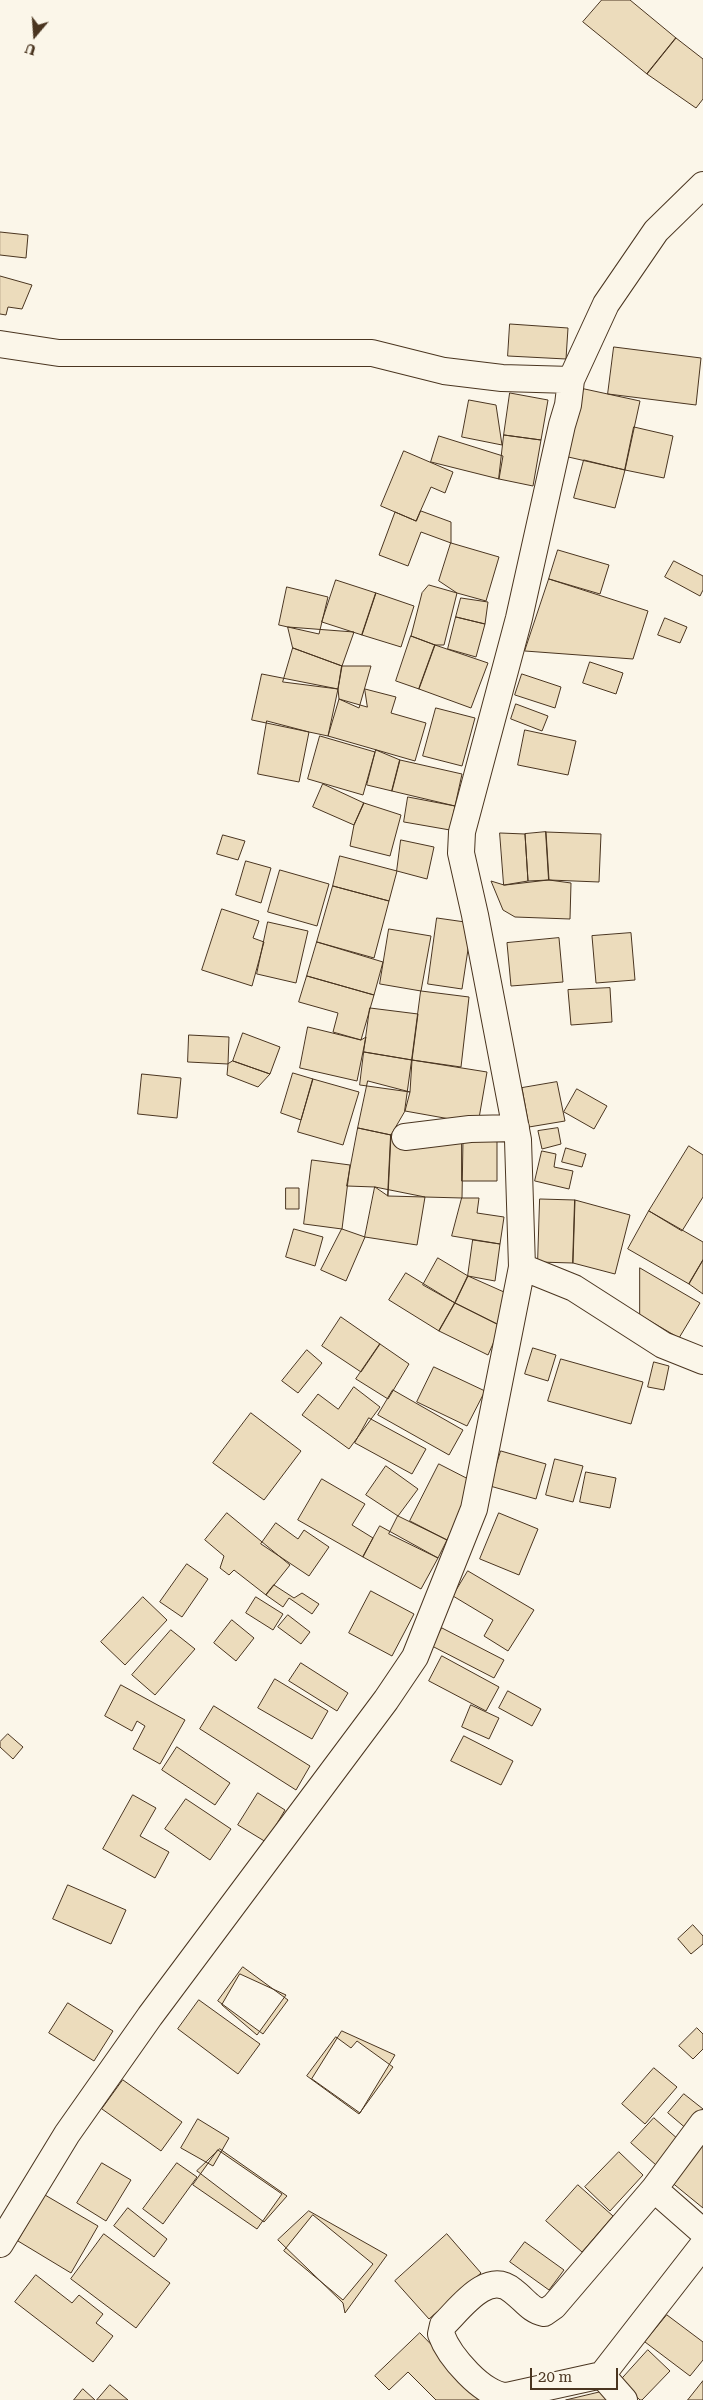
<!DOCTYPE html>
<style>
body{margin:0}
#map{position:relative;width:703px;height:2400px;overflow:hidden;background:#fbf6e9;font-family:"Roboto Serif",serif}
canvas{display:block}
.north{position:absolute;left:10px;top:10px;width:50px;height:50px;-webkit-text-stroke:4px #fbf6e9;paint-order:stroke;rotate:198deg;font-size:14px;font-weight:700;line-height:20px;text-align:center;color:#4a3520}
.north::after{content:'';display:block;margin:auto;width:18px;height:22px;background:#4a3520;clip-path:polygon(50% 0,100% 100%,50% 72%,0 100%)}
.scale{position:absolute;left:530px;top:2368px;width:88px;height:22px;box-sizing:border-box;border:2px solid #4a3520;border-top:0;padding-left:6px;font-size:15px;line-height:18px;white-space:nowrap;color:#4a3520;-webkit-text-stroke:4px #fbf6e9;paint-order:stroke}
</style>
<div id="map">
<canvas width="703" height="2400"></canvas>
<div class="north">U</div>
<div class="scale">20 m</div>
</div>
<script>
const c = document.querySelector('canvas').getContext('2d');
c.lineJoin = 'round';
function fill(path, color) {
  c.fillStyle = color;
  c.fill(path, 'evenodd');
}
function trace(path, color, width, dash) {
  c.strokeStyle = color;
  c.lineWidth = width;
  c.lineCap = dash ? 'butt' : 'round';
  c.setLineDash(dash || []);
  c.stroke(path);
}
const building = new Path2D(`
 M602,0H630L676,38L647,74L583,22Z
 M676,38L703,59V99L696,108L647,74Z
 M0,232L28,235L26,258L0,255Z
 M0,276L32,285L22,309L8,307L6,315L0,314Z
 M510,324L568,328L566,359L508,356Z
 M614,347L701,358L696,405L608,394Z
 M580,388L640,401L625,470L564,456Z
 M510,393L548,400L541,440L504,435Z
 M469,400L496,405L502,445L462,437Z
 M634,427L673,436L664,478L625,470Z
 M504,435L541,440L533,486L499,479Z
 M439,436L503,456L499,479L431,462Z
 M404,451L453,472L445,493L431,487L416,521L381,506Z
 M584,460L625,470L615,508L574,498Z
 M421,511L451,522V543L421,532L408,566L379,555L395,512L416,521Z
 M451,543L499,557L486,601L457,593L439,581Z
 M558,550L609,565L600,594L549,579Z
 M674,561L703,576V590L700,596L665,577Z
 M549,579L648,611L633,659L525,651Z
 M336,580L376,593L362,635L322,622Z
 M429,585L457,593L444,645H435L411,636L422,593Z
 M287,587L328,597L319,634L279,625Z
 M376,593L414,606L401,647L362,635Z
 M461,598L488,602L485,624L456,617Z
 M456,617L485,624L476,657L448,649Z
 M665,618L687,627L680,643L658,635Z
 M288,627L354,632L342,666L293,648Z
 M411,636L435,645L419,689L396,681Z
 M435,645L488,663L471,708L419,689Z
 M293,648L342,666L338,689L283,682Z
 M590,662L623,673L616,694L583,683Z
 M342,666H371L359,708L339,699L338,689Z
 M262,674L338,689L328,736L252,720Z
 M522,674L561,687L555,708L515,695Z
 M365,689L396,697L391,713L426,723L415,761L328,736L339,699L367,707Z
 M516,704L548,716L542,731L511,719Z
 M436,708L475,718L462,766L423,756Z
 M267,721L309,732L299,782L258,774Z
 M525,730L576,741L568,775L518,765Z
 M320,736L375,752L363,795L308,779Z
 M376,750L400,760L392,791L367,785Z
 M400,760L462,774L455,806L392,791Z
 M323,784L364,803L354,825L313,807Z
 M408,797L455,806L450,830L404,822Z
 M364,803L401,815L390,856L350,846L354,825Z
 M546,832L549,880L528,881L525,834Z
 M546,832L601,834L599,882L549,880Z
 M500,833L525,834L528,881L504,885Z
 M223,835L245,841L238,860L217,854Z
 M401,840L434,847L427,879L397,871Z
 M340,856L397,871L389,901L333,886Z
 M246,861L271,868L261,903L236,895Z
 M280,870L329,884L317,926L268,912Z
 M549,880L571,883L570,919L515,917L503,910L491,881L504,885Z
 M333,886L389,901L374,958L317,942Z
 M222,909L259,921L253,938L264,942L252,986L202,970Z
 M437,918L472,923L462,989L428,984Z
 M268,922L308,931L296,983L257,974Z
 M389,929L431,936L421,991L380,984Z
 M631,933L635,980L596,983L592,936Z
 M559,938L563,982L511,986L507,943Z
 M317,942L383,962L374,995L307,976Z
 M307,976L374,995L361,1040L333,1032L338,1013L299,1002Z
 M610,988L612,1022L571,1025L568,990Z
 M421,991L469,997L461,1067L412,1060Z
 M370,1008L418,1014L412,1060L364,1052Z
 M308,1027L361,1040L366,1037L357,1081L300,1068Z
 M243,1033L280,1047L270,1074L233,1061Z
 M189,1035L229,1037L228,1064L188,1062Z
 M364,1052L412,1060L410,1092L360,1085Z
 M412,1060L487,1072L478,1124L405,1111Z
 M233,1061L270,1074L258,1087L227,1075L228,1064Z
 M293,1073L313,1079L301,1120L281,1113Z
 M142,1074L181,1078L177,1118L138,1114Z
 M313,1079L359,1092L343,1145L298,1132Z
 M368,1081L410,1092L405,1111L391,1135L358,1128Z
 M557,1082L565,1121L529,1127L522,1088Z
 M577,1089L607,1106L594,1129L564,1112Z
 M358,1128L391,1135L388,1196L375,1187L347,1186Z
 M558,1128L561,1144L542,1149L538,1131Z
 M391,1135L463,1139L462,1198L388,1196Z
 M462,1137H497V1181H462Z
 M689,1146L703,1155V1197L682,1231L649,1211Z
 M566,1148L586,1154L582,1167L562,1162Z
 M542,1151L556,1154L554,1167L573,1171L569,1189L535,1181Z
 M312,1160L350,1165L342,1229L304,1224Z
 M375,1187L425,1197L417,1245L365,1237Z
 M286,1188H299V1209H286Z
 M462,1198H479L477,1213L504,1217L500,1244L452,1236Z
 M540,1199L575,1200L573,1263L538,1262Z
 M575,1200L630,1215L615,1274L573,1263Z
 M649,1211L703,1242V1260L689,1284L628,1249Z
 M294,1229L323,1237L315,1266L286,1257Z
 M342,1229L365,1237L346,1281L321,1270Z
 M473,1240L500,1244L495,1281L468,1276Z
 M438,1258L468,1276L455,1303L423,1285Z
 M703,1260V1294L689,1284Z
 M640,1268L700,1303L679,1338L640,1315Z
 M406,1273L455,1303L439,1331L389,1300Z
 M468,1276L513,1296L501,1326L455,1303Z
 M455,1303L501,1326L488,1355L439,1331Z
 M341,1317L380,1344L361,1372L322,1346Z
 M380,1344L409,1364L388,1399L356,1379Z
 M533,1348L556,1355L548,1381L525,1374Z
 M307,1350L322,1363L298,1393L282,1381Z
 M561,1359L643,1382L631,1424L548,1401Z
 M654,1362L669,1366L664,1390L648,1387Z
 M434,1367L485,1391L467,1426L417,1402Z
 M354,1387L380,1407L349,1449L302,1415L318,1394L338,1409Z
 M393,1390L463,1430L449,1455L378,1415Z
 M251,1413L301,1451L264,1500L213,1463Z
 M369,1418L426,1449L412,1474L355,1443Z
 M501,1451L546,1464L536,1499L490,1486Z
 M555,1459L583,1466L573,1502L546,1495Z
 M439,1464L476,1483L447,1540L410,1521Z
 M386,1466L418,1489L398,1516L366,1495Z
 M586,1472L616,1478L610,1508L580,1502Z
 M322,1479L365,1504L352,1525L373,1538L363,1557L298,1520Z
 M227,1513L290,1565L266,1595L234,1570L229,1575L220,1568L224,1556L205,1540Z
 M499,1513L538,1529L519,1575L480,1559Z
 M398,1516L447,1540L438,1558L389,1534Z
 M276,1523L298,1539L304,1530L329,1547L309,1576L261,1544Z
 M380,1526L438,1558L421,1589L363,1557Z
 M187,1564L208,1579L182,1617L160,1602Z
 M468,1571L534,1610L508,1651L484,1636L493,1620L453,1596Z
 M274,1585L294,1598L302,1593L319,1604L312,1614L289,1598L283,1607L266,1595Z
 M371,1591L414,1614L392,1656L349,1633Z
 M143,1597L167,1620L125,1665L101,1642Z
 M256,1597L283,1614L273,1630L246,1613Z
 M288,1615L310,1632L301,1644L278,1627Z
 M232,1620L254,1638L236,1661L214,1643Z
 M442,1628L504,1660L494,1678L432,1646Z
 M171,1630L195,1649L155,1695L132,1675Z
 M442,1656L499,1687L486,1711L429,1681Z
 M301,1663L348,1693L337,1711L289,1681Z
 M275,1679L328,1711L312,1739L258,1708Z
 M121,1685L185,1720L160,1764L133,1749L145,1726L137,1721L132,1731L105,1716Z
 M508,1691L541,1709L532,1726L499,1708Z
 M471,1705L499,1718L489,1739L462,1727Z
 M214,1706L310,1766L296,1790L200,1729Z
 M8,1734L23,1747L13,1759L0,1747V1742Z
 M464,1736L513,1761L501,1785L451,1761Z
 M177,1747L230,1783L215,1805L162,1770Z
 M258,1793L285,1810L266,1842L238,1825Z
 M133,1795L156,1808L140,1836L169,1852L155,1878L103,1849Z
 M186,1799L231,1829L210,1860L165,1829Z
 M68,1885L126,1910L111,1944L53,1919Z
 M693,1925L703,1936V1944L691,1954L678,1939Z
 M243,1967L288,2000L263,2034L218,2001Z
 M240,1974L286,1995L257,2035L222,2005Z
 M199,2000L260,2044L238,2074L178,2029Z
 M68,2003L113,2031L94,2061L49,2033Z
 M697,2028L703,2034V2049L693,2059L679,2046Z
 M342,2031L395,2055L360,2113L312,2079Z
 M336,2037L351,2048L357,2041L393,2067L359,2114L307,2076Z
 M654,2068L677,2087L645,2124L622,2104Z
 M123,2080L182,2122L161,2151L102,2109Z
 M684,2094L703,2109V2113L688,2130L668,2113Z
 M654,2118L679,2140L656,2165L631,2143Z
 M198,2119L229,2138L213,2166L181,2148Z
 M703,2141V2208L670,2181Z
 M220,2149L287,2196L264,2222L197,2171Z
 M218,2150L282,2194L257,2229L193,2185Z
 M619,2152L643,2175L610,2211L585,2187Z
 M102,2163L131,2180L106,2221L77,2203Z
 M177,2163L197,2177L163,2224L143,2209Z
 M578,2185L613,2216L582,2252L546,2221Z
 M45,2195L98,2226L71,2273L18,2241Z
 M128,2208L167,2239L154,2257L114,2226Z
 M309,2211L387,2255L345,2313L343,2303L278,2240Z
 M313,2215L373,2264L343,2300L284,2251Z
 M104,2234L170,2283L136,2328L71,2279Z
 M447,2234L481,2273L429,2319L395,2281Z
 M525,2242L564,2270L549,2290L510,2262Z
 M36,2275L72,2303L79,2295L103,2314L96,2323L113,2336L93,2362L15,2302Z
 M667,2315L703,2342V2360L690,2376L645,2342Z
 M420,2333L485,2400H436L408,2372L389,2390L375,2376Z
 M648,2350L670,2371L642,2400H640L620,2381Z
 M703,2381V2400H688Z
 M110,2385L128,2400H97Z
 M83,2389L95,2400H74Z
 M605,2391L607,2400H566Z`);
fill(building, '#ecdcbc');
trace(building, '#4a3520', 1);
const minor = new Path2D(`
 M0,344L59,353H372L444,371L502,378L571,380
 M405,1137L470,1129L516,1128
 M522,1267L574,1288L663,1345L703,1361
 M703,2123L654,2189L554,2306L544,2313C530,2310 525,2300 513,2291C487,2269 460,2309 443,2325L441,2334C449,2356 483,2396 507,2396L602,2375L703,2245
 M654,2189L703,2232
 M0,2244L67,2134L150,2016L386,1700L415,1657L474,1509L522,1267L518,1140L475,915L461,853L462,832L519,618L562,425L568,405L571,380L606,304L656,231L703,185
 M602,2375L624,2400`);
trace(minor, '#4a3520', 28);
trace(minor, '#fbf6e9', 26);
</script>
